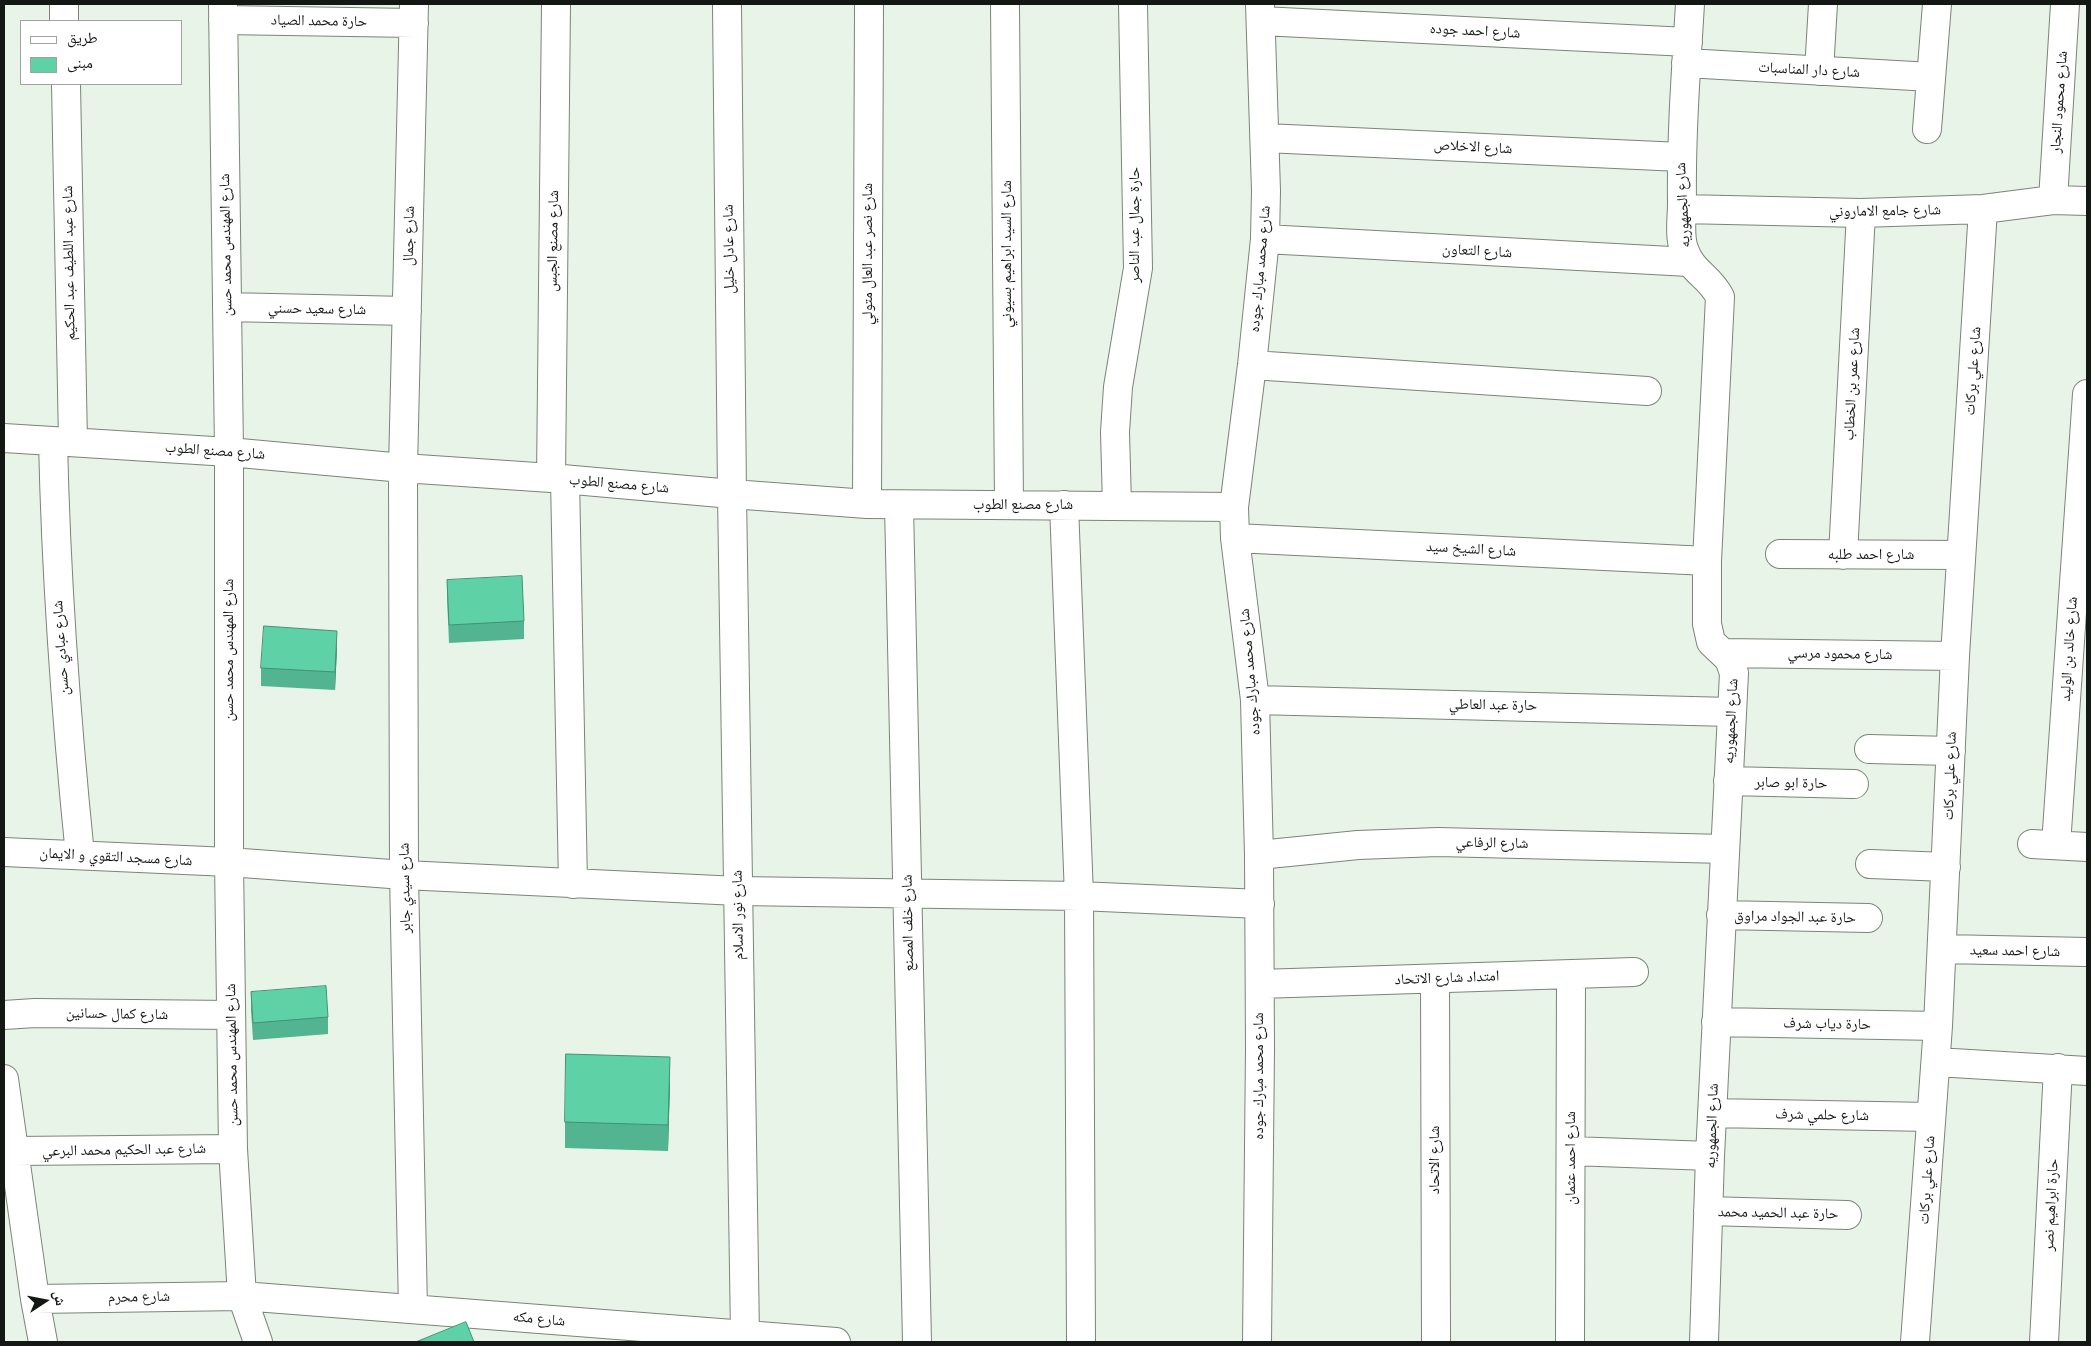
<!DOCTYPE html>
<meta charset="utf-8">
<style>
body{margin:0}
#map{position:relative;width:2091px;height:1346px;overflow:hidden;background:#e9f4e8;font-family:"IBM Plex Sans","Noto Naskh Arabic",sans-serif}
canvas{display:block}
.frame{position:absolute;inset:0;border:5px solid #141814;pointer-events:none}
.legend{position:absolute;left:20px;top:20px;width:162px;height:65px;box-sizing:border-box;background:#fff;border:1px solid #a1a3a1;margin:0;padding:6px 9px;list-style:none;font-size:15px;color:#141814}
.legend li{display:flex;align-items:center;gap:10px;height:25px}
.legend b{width:25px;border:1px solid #a1a3a1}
.north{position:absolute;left:20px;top:1276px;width:50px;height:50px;-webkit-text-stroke:4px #fff;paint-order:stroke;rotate:79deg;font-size:14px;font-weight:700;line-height:20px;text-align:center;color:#141814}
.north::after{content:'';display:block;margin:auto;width:18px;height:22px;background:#141814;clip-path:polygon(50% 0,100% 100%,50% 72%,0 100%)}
</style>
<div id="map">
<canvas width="2091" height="1346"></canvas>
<div class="frame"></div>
<ul class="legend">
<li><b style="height:6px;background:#fff"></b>طريق</li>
<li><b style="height:14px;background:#5fd1a7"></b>مبنى</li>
</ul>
<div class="north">ش</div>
</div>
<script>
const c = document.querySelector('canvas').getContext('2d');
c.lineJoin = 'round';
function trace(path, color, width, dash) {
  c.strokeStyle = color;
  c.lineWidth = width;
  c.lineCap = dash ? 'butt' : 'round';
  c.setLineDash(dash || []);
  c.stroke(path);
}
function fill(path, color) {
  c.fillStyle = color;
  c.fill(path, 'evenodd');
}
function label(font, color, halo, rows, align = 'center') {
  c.font = font + ' "IBM Plex Sans","Noto Naskh Arabic",sans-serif';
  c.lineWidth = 4;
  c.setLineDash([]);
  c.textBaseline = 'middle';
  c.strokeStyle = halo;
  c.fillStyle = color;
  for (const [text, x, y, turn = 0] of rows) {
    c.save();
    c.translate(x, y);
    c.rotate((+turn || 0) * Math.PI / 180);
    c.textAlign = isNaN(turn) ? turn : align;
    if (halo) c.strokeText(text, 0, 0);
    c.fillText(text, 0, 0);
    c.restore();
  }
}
const street = new Path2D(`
 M64,4V21
 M223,4L229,452V862L233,1149L242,1296L258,1342
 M727,4L732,494L745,1335
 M1005,4L1009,505
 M1690,4C1686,70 1681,137 1682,203C1682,217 1679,236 1684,249C1692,273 1709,275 1720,297L1707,561V624L1711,642L1729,659L1734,673L1710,1156L1704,1342
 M223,20L414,23
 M1261,21L1688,42
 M1686,63L1931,77
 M1819,71L1823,4
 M66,84L73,442
 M1927,129L1937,4
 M1265,138L1681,157
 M2053,200L2065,4
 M1682,209L1861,213L1983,209L2053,200L2087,201
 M1265,239L1689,262
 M227,307L407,311
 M1252,365L1647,391
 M4,438L229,452L403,468L551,478L732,494L867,504L1234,507
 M53,441C56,580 66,717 80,855
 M551,478L556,4
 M565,479L573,884
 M867,504L869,4
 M899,505L917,1342
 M1064,505L1079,896L1081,1342
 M1117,505L1115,432L1118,387L1138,268L1133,4
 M1235,538L1707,561
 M1780,554L1961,555
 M1843,555L1861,213
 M1724,653L1955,656
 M1255,700L1731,712
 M1869,749L1951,751
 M1728,781L1854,784
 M2032,844L2087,847
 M2056,845L2087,394
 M4,852L229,862L404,875L738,891L1079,896L1260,904
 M1259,855L1358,845L1438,842L1725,849
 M1870,864L1946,867
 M1721,915L1868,918
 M1943,949L2087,952
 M1435,979L1436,1342
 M1260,984L1634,972
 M4,1015L35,1013L231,1015
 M1716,1022L1938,1026
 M1936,1062L2087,1071
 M4,1079L35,1299L43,1342
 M1712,1113L1931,1117
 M14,1151L233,1149
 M1571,1151L1710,1156
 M1708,1211L1847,1215
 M35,1299L242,1296L836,1342
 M413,1309L404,875L403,468L414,4
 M1257,1342L1260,1049L1259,855L1255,700L1235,538L1234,507L1252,365L1265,239L1266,191L1260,4
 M1570,1342L1571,975
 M1915,1342L1938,1026L1955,656L1983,209
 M2044,1342L2058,1068`);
trace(street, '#7a8479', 30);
trace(street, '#fff', 28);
fill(new Path2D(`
 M447,580L524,621V639L449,643L447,597Z
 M337,648L335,690L261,686V668Z
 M251,992L328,1017V1034L253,1040L251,1010Z
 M670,1083L668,1151L565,1148V1122Z`), '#52b490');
fill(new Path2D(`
 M337,631V648L335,690V672Z
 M670,1057V1083L668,1151V1125Z`), '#429275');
const building = new Path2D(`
 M522,576L524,621L449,625L447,580Z
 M264,626L337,631L335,672L261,668Z
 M326,986L328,1017L253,1023L251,992Z
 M566,1054L670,1057L668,1125L565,1122Z
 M466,1322L474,1342H416Z`);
fill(building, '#5fd1a7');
trace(building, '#429275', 1);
label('15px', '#141814', '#fff', [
 ["حارة محمد الصياد",319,21,1],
 ["شارع احمد جوده",1475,31,3],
 ["شارع دار المناسبات",1809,70,3],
 ["شارع محمود النجار",2059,102,-86],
 ["شارع الاخلاص",1473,147,3],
 ["شارع الجمهوريه",1683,205,-93],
 ["شارع جامع الاماروني",1885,211,-1],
 ["حارة جمال عبد الناصر",1135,225,-90],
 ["شارع جمال",409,236,-89],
 ["شارع مصنع الجبس",553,241,-89],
 ["شارع المهندس محمد حسن",226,245,-91],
 ["شارع عادل خليل",729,249,-91],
 ["شارع التعاون",1477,251,3],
 ["شارع نصر عبد العال متولي",868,254,-90],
 ["شارع السيد ابراهيم بسيوني",1007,254,-90],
 ["شارع عبد اللطيف عبد الحكيم",69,263,-91],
 ["شارع محمد مبارك جوده",1260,269,-85],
 ["شارع سعيد حسني",317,309,1],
 ["شارع علي بركات",1973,371,-86],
 ["شارع عمر بن الخطاب",1852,384,-87],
 ["شارع مصنع الطوب",215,451,4],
 ["شارع مصنع الطوب",619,484,5],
 ["شارع مصنع الطوب",1023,505],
 ["شارع الشيخ سيد",1471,549,3],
 ["شارع احمد طلبه",1871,555],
 ["شارع عبادي حسن",61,648,-94],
 ["شارع خالد بن الوليد",2069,649,-86],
 ["شارع المهندس محمد حسن",229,650,-90],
 ["شارع محمود مرسي",1840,654,1],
 ["شارع محمد مبارك جوده",1250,672,-95],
 ["حارة عبد العاطي",1493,705,1],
 ["شارع الجمهوريه",1731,721,-87],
 ["شارع علي بركات",1950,776,-88],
 ["حارة ابو صابر",1791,783,1],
 ["شارع الرفاعي",1492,843,1],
 ["شارع مسجد التقوي و الايمان",116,857,3],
 ["شارع سيدي جابر",405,888,-91],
 ["شارع نور الاسلام",738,915,-91],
 ["حارة عبد الجواد مراوق",1795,917,1],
 ["شارع خلف المصنع",908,923,-91],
 ["شارع احمد سعيد",2015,951,1],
 ["امتداد شارع الاتحاد",1447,978,-2],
 ["شارع كمال حسانين",117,1014,1],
 ["حارة دياب شرف",1827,1024,1],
 ["شارع المهندس محمد حسن",232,1055,-91],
 ["شارع محمد مبارك جوده",1259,1076,-90],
 ["شارع حلمي شرف",1822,1115,1],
 ["شارع الجمهوريه",1712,1126,-88],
 ["شارع عبد الحكيم محمد البرعي",124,1150,-1],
 ["شارع احمد عثمان",1571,1158,-90],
 ["شارع الاتحاد",1435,1160,-90],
 ["شارع علي بركات",1927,1180,-86],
 ["حارة ابراهيم نصر",2051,1205,-87],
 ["حارة عبد الحميد محمد",1778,1213,1],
 ["شارع محرم",139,1297,-1],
 ["شارع مكه",539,1319,5]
]);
</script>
